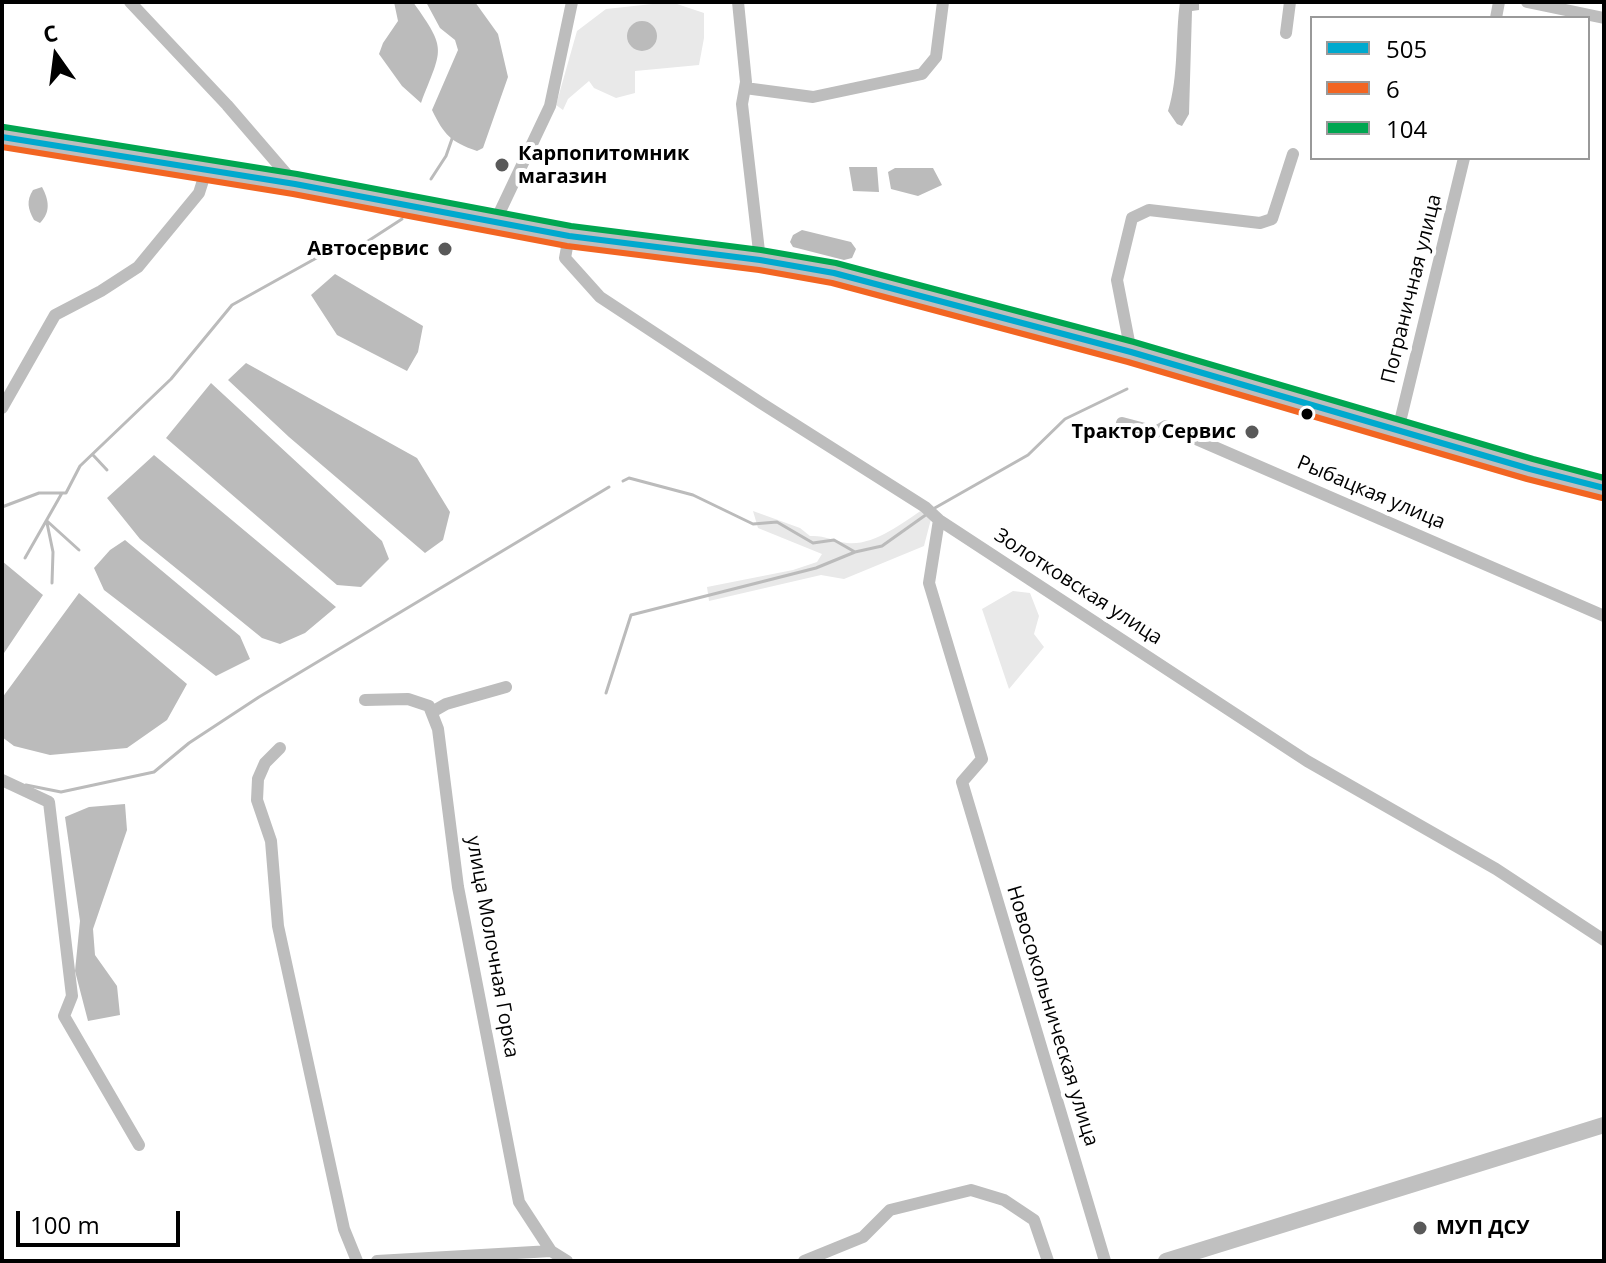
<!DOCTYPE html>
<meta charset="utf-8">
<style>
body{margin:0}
#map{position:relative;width:1606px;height:1263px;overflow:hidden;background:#fff;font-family:"Open Sans",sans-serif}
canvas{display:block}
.frame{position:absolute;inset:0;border:4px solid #000;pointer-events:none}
.legend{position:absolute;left:1310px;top:16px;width:280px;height:144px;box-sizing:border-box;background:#fff;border:2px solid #999;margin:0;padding:10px 14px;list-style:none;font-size:24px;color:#000}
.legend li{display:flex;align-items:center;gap:16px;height:40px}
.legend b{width:40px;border:2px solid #999}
.north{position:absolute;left:16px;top:16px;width:80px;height:80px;-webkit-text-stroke:6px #fff;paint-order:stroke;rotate:346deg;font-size:22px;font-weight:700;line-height:32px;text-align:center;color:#000}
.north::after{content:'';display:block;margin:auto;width:28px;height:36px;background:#000;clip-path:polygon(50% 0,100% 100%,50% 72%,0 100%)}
.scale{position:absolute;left:16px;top:1211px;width:164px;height:36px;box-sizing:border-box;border:4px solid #000;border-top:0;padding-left:10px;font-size:24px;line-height:28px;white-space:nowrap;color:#000;-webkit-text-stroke:6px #fff;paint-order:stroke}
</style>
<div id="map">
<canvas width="1606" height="1263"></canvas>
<div class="frame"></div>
<ul class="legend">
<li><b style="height:10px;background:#00a9ce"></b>505</li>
<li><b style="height:10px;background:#f26522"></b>6</li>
<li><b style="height:10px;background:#00a651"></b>104</li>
</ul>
<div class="north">С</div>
<div class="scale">100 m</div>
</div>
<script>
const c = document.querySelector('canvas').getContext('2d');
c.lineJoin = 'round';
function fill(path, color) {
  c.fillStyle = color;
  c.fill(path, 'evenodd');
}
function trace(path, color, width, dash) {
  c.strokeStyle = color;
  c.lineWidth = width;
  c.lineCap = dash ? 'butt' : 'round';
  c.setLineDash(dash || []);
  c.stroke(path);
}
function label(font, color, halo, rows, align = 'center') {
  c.font = font + ' "Open Sans",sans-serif';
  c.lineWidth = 8;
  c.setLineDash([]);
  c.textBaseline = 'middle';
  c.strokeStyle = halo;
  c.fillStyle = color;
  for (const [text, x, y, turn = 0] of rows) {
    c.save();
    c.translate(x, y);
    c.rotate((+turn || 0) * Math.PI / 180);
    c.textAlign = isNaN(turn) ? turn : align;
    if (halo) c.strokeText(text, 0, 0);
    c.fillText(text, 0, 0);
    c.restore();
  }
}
fill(new Path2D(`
 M671,2L704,13V38L699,65L635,71V93L616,98L594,88L589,81L568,99L563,110L556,105L577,31L606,9Z
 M922,510L931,519L924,546L844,579L821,575L709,601L707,587L793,570L817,562L822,554L758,528L753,511L800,528L810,536C824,535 833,541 847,543C873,546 901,524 922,510Z
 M1013,591L1030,593L1039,616L1034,634L1044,647L1009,689L982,609Z`), '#e9e9e9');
fill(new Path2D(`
 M394,2H413C448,51 442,48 421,103L402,86L379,54L383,43L398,21Z
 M426,2H475L498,34L508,77L483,148L477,151C451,142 444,135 432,110L458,50L455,40L440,28Z
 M1180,2H1199V10L1192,11L1189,114L1182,126L1177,124L1168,111C1179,76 1175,38 1180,2Z
 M627 36a15 15 0 1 1 30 0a15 15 0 1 1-30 0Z
 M849,167H877L879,192L853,191Z
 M895,168H933L942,185L918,196L891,189L888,172Z
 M42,187C49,200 51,212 40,223L34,220C28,209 26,201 33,190Z
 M802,230L851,242L856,249L852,258L844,260L793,247L790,242L793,235Z
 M335,274L423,326L418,352L407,371L337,335L311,295Z
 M246,363L417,458L450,512L443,540L425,553L289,437L228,380Z
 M211,383L382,541L389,559L361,587L337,585L166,438Z
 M154,455L336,607L305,633L280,644L262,638L140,539L107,498Z
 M125,540L240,636L250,659L216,676L104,590L94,568L110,550Z
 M2,561L43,595L2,656Z
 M79,593L187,684L167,720L127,748L50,755L14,746L2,737V698Z
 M125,804L127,830L93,929L95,955L117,986L120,1015L88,1021L75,971L80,921L65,817L89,807Z`), '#bbb');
trace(new Path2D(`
 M431,179L446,156L453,136
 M93,455L107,470
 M623,481L629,478L693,495L753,524L777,522L813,543L834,540L855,552L882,546L927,514
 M2,507L39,493H66L80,466L171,379L232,305L329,251L365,243L402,219
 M933,509L1028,455L1065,419L1127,389
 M47,521L79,550
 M47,523L53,552L52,583
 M25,558L62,493
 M606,693L631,615L816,568L855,552
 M26,785L61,792L154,772L189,743L259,697L609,487`), '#bbb', 3);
const primary = new Path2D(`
 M2,137L295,184L569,236L760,260L834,273L1131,352L1530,469L1604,488`);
trace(primary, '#dbdbdb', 22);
trace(new Path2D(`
 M130,2L227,105L295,184
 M738,2L746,82L742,104L760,260
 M1527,2L1604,18
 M1496,18L1499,2
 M1286,33L1290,2
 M745,88L813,97L922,74L936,57L943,2
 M495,222L550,106L572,2
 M569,236L565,258L600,297L761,403L925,507L939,520L1307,761L1496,869L1604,940
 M1131,352L1117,280L1132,218L1149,210L1260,223L1272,219L1293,154
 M2,408L55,315L101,291L138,267L199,193L206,171
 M1122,423L1156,432L1166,426L1604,616
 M1398,430L1464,158
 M939,520L929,583L982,759L962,782L1105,1261
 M365,700L408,699L429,706L438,729L458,887L519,1202L551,1251
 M432,712L446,704L506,687
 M280,748L265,763L258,779L257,800L271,841L278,926L344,1229L357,1261
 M2,780L49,802L72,996L64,1016L139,1145
 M377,1261L551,1251L567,1261
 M804,1261L863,1237L890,1210L971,1190L1004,1200L1034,1220L1048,1261`), '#bdbdbd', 12);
trace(new Path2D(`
 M1166,1261L1604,1125`), '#c0c0c0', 16);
trace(primary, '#bdbdbd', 18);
trace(new Path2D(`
 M2,137L295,184L569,236L760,260L834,273L1131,352L1530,469L1604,488`), '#00a9ce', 6);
trace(new Path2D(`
 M2,147L293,194L567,246L759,270L832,283L1128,362L1527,479L1602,498`), '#f26522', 6);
trace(new Path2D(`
 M4,127L297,174L571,226L761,250L836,263L1134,342L1533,459L1604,478`), '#00a651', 6);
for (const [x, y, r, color] of [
 [502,165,8,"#595959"],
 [445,249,8,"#595959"],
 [1307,414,7,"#000"],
 [1252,432,8,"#595959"],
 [1420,1228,8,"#595959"]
]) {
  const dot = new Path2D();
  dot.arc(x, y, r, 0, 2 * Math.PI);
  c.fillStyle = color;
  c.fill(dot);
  trace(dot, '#fff', 3);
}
label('bold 20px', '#000', '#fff', [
 ["Карпопитомник",518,154],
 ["магазин",518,177],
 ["Автосервис",429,249,"right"],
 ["Трактор Сервис",1236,432,"right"],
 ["МУП ДСУ",1436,1228]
], 'left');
label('20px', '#000', '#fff', [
 ["Пограничная улица",1412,289,-76],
 ["Рыбацкая улица",1371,493,23],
 ["Золотковская улица",1078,587,33],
 ["улица Молочная Горка",492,947,80],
 ["Новосокольническая улица",1052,1016,73]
]);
</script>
